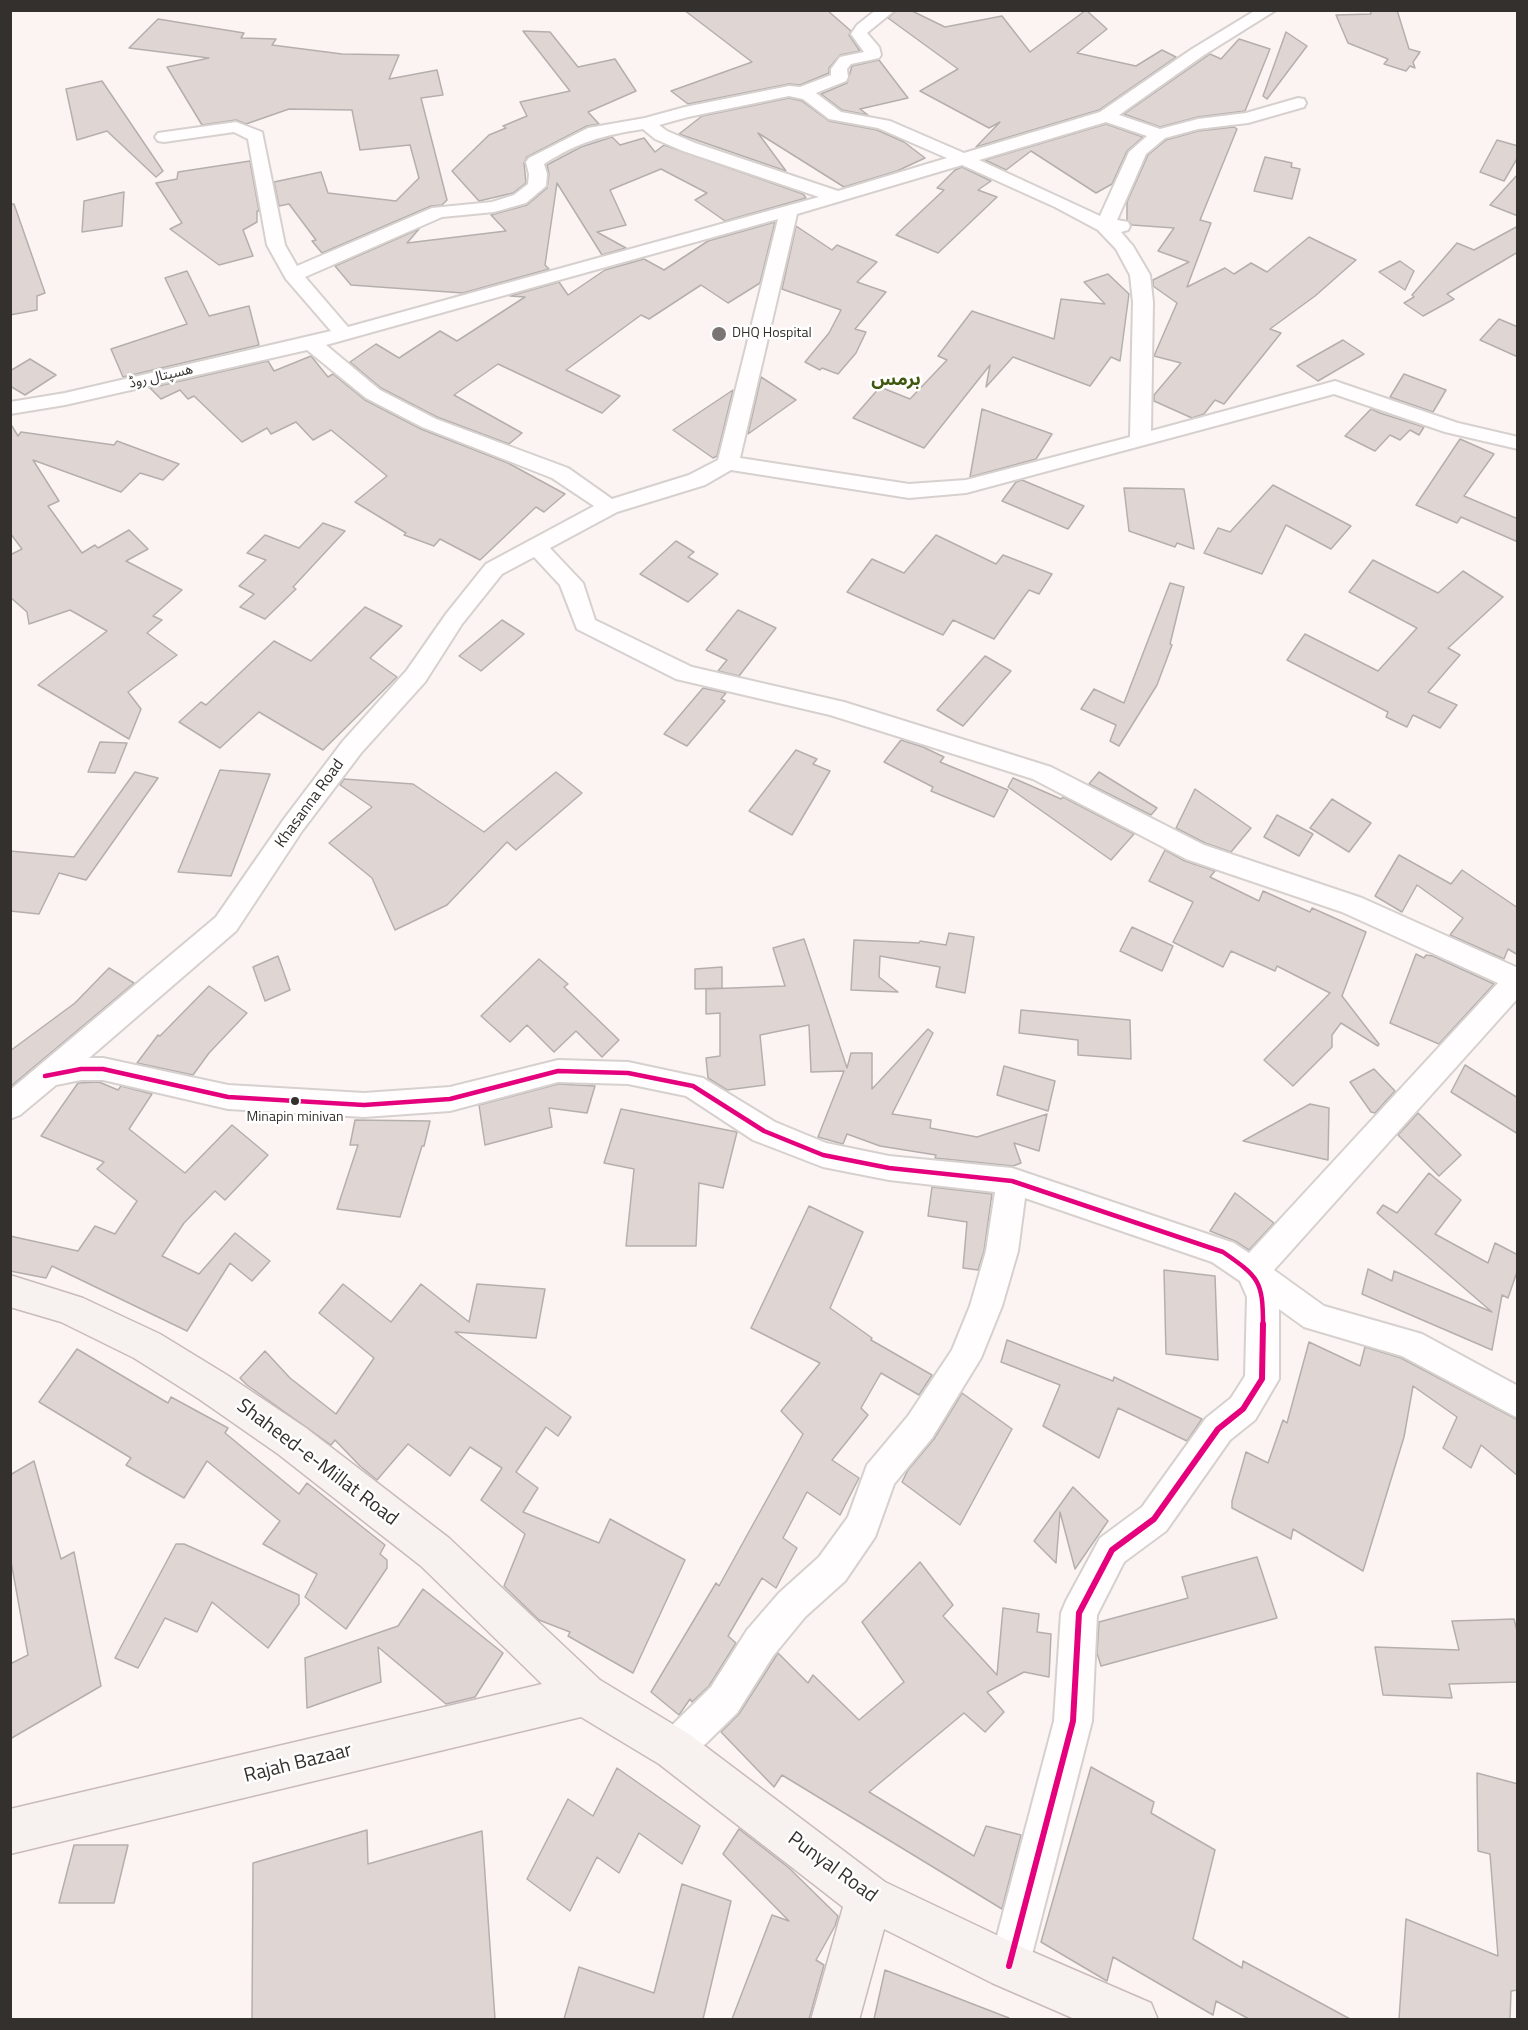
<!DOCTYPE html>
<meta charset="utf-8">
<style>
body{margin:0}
#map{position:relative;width:1528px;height:2030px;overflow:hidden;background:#fcf4f2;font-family:"Titillium Web",sans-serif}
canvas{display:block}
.frame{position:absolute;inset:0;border:12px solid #34302e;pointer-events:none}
</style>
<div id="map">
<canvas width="1528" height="2030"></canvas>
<div class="frame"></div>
</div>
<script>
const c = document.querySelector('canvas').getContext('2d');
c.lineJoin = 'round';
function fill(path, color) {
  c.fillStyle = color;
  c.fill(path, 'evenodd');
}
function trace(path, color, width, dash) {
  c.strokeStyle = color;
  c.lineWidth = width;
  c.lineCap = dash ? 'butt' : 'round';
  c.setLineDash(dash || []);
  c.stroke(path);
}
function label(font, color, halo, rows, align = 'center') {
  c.font = font + ' "Titillium Web","Noto Sans Arabic",sans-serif';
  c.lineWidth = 5;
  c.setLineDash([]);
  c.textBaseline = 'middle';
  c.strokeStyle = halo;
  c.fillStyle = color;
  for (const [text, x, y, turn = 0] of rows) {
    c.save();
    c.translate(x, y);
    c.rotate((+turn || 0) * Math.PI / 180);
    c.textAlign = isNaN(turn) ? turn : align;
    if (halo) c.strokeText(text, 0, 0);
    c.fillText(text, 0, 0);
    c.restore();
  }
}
const building = new Path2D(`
 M684,10H827L851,31L849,35L860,51L840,55L829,68V73L800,85L789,84L688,104L671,91L752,62Z
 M897,10H910L945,27L1002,16L1030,52L1086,10L1107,29L1077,53L1136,66L1162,50L1176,57L1099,110L976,147L1000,122L989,128L920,91L958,69L888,18Z
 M1370,10H1397L1409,49L1420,52L1413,62L1415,68L1410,66L1406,71L1384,64L1388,59L1348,43L1336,15L1371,14Z
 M158,19L244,33L241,38L276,39L272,45L342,54L399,55L389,79L437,70L443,95L421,98L447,200L442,205L431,206L322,253L312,241L316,240L289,204L279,206L274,182L321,172L328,193L396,201L419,178L410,145L360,150L352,110L289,109L246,124L236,120L202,125L167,67L209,58L129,48Z
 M523,31L550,32L578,67L615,59L636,91L588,112L599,124L587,126L527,157L524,163L526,183L513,193L479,201L452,171L489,135L506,128L503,126L527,116L520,102L570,91Z
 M1286,32L1307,46L1267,99L1263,96Z
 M1239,39L1270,49L1245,111L1198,117L1160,127L1124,114L1210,54L1221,59Z
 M879,60L908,98L860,109L868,115L842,110L821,94L847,83L852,66Z
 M102,81L163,171L156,177L107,131L77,140L66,89Z
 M789,98L802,101L829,121L877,130L904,142L925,158L897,171L844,187L758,133L786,171L679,134L702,116Z
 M1106,124L1143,137L1127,151L1112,184L1096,193L1031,151L1006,170L985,160Z
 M1234,127L1237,129L1200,220L1211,223L1187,287L1225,268L1234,274L1251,263L1267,272L1309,237L1356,260L1315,296L1270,329L1281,333L1224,404L1215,400L1204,414L1192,418L1154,401V395L1181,363L1154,356L1177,303L1153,286V280L1189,262L1158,251L1174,228L1132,225L1127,220V202L1148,155L1166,140L1198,131Z
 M612,137L620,145L644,138L655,152L664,145L803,194L806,198L725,221L695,200L707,193L661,169L610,190L626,225L597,232L626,248L602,255L557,183L545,265L549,269L463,293L351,285L335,266L419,229L407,243L506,231L491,215L527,205L547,188L549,174L547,165L581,147Z
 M1497,140L1518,146V157L1504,181L1480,172Z
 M1265,157L1292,163L1291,167L1300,169L1292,199L1254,191Z
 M250,161L259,211H257V222L243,230L253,256L219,265L170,229L182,223L156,183L177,179L178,172Z
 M962,167L991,181L978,190L997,197L938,253L896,235L944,190L937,188L955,170Z
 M1518,174V216L1490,205Z
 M124,192L122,226L82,232L84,201Z
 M10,204H14L45,293L37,296V310L10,315Z
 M775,222L760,283L728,303L701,285L649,319L641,315L566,370L620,396L602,413L498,364L454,395L522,433L509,444L437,417L381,388L350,362L376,344L399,358L440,331L457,341L525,297L510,296L559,282L568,295L605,270L644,259L664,270L708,241Z
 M796,226L832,250L837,245L877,262L857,282L886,292L855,329L866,332L856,353L838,374L822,368L820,370L805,362L829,333L841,310L782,289Z
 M1518,226V252L1447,294L1454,299L1423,316L1404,303L1414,297L1412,295L1457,243L1474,250Z
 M1400,261L1414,271L1405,290L1379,272Z
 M187,271L209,316L249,306L259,345L123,377L111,349L187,324L165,278Z
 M1108,274L1129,294L1120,361L1111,357L1090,386L1013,357L986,387L990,365L924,448L853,418L880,387L910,399L947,360L938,356L972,311L1054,339L1061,299L1105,304L1084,282Z
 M1499,319L1518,327V357L1480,340Z
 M1343,340L1364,354L1318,381L1297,366Z
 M311,356L328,377L333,374L365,400L421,429L508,463L565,494L544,512L536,507L480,560L440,539L434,546L404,535L406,533L355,502L387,476L331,430L313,440L296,422L271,434L267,428L242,442L194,396L188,399L180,390L161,399L150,388L268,361L274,371Z
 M30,359L56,375L25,395L10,386V371Z
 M1404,374L1446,390L1433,412L1390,397Z
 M761,377L796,400L748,434Z
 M733,390L717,456L713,458L673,430Z
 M982,409L1052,434L1036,459L970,477Z
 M1371,409L1380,413L1424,427L1419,435L1410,430L1400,440L1390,435L1375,451L1345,436Z
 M10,423L18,436L21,432L114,445L117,441L179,464L163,480L140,473L121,492L33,460L59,501L48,506L82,553L95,545L98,548L129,530L148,549L126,561L182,590L153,616L162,620L147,633L177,655L128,692L141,709L129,739L38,685L107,631L70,610L29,624L27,612L10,597V555L22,549L10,533Z
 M1460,439L1494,454L1464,496L1518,519V542L1461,517L1457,523L1416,505Z
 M1022,480L1084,506L1068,529L1002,501L1016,482Z
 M1273,485L1351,526L1331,549L1286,525L1262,574L1204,553L1218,528L1230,532Z
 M1124,488L1184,489L1194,549L1177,543L1175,547L1129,531Z
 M323,523L345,531L293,587L296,589L265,619L240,607L254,594L239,586L266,560L247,553L265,535L299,548Z
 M936,535L996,564L1003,555L1052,574L1039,594L1029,590L994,639L953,620L943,635L847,592L872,559L904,573Z
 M676,541L694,552L688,557L718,574L688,602L640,574Z
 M1373,560L1438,593L1463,571L1503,597L1448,648L1460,655L1428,692L1457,705L1440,728L1413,715L1407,727L1386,717L1388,712L1287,660L1305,634L1378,671L1417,628L1349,592Z
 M1170,583L1184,587L1170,644L1172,645L1157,685L1119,746L1110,741L1116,725L1081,709L1094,689L1124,703Z
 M365,607L402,626L370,658L397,677L323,750L259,712L220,748L179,722L201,702L206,705L274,641L311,661Z
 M738,610L776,628L739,676L718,671L727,660L706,650Z
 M502,620L524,634L481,671L459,656Z
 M985,656L1011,671L963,726L937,710Z
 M703,688L726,693L721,699L725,701L687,746L664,734Z
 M901,740L923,747L944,757L940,762L1008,790L994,817L931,791L933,787L884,762Z
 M100,742L127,743L115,773L88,772Z
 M796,750L817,759L813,764L830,771L792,835L749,811Z
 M220,770L270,774L231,876L178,872Z
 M135,772L158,778L86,880L59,873L39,914L10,911V851L74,857Z
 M556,772L582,793L516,850L507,842L447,905L395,930L372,878L329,843L372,807L340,785L344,779L413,784L484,832Z
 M1099,772L1157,808L1151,815L1089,784Z
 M1013,778L1061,799L1063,797L1134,834L1111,860L1008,787Z
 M1195,789L1251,828L1231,852L1205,843L1176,828Z
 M1332,799L1371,823L1349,852L1310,828Z
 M1277,815L1313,834L1299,856L1264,837Z
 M1165,850L1185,861L1215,871L1210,877L1259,901L1263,891L1310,912L1312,908L1366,932L1342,996L1379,1044L1378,1046L1341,1023L1332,1035V1047L1293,1086L1264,1060L1330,993L1277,966L1275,971L1231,951L1223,967L1173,942L1193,902L1149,881Z
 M1399,855L1451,884L1462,870L1518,908V955L1508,949L1504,959L1450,935L1463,918L1417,885L1402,912L1375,896Z
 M1132,927L1173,946L1162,971L1120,951Z
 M949,933L974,937L965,993L936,987L940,967L880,956L879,977L898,992L851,990L854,940L919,943L920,941L946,945Z
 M804,939L847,1068L851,1053H872V1089L928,1029L933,1033L892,1114L931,1120L930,1128L977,1137L1047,1114L1039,1151L1014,1143L1021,1163L1013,1166L935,1158L936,1155L880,1146L847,1134L843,1144L818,1137L844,1071L811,1072L809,1025L760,1035L765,1085L727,1090L708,1078L706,1058L720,1056V1013L706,1014V989L785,986L773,948Z
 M1416,954L1424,958L1426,955L1433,956L1494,984L1439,1044L1390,1023Z
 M278,956L290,990L265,1001L253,967Z
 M539,959L568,984L564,987L619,1040L602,1057L576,1031L554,1052L527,1025L510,1042L481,1016Z
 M722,967V988L695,989V969Z
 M109,968L134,983L10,1087V1051L75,1003Z
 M209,986L247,1013L209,1053L193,1075L137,1063L158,1035L160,1036Z
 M1021,1010L1130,1020L1131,1059L1078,1055V1040L1019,1033Z
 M1465,1065L1518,1098V1134L1451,1092Z
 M1004,1066L1055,1081L1048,1111L997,1095Z
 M1374,1069L1395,1091L1375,1113L1371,1112L1350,1082Z
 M99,1082L118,1090L121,1086L152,1094L129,1129L185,1173L232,1125L268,1155L225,1200L215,1191L184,1223L162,1256L199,1274L235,1233L270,1261L252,1281L230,1263L187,1331L52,1266L46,1278L10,1271V1236L78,1251L95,1226L115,1234L137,1201L97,1169L104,1162L41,1136L78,1083Z
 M558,1084L595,1086L587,1113L549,1108L552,1127L485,1145L479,1105Z
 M1310,1104L1329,1108L1328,1160L1243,1141Z
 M621,1109L737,1132L723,1188L699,1183L696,1246H626L634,1169L604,1163Z
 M1418,1113L1461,1155L1439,1176L1398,1135Z
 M355,1120L430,1121L424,1146H422L400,1217L337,1209L358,1145H350Z
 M1429,1173L1461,1200L1435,1234L1488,1263L1495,1243L1518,1255V1269L1508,1298L1502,1295L1492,1350L1362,1294L1368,1269L1392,1281L1394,1271L1492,1312L1377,1213L1383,1205L1397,1213Z
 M932,1187L992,1194L984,1251L978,1270L963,1268L967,1222L928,1216Z
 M1235,1193L1274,1223L1249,1250L1235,1241L1210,1231Z
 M809,1206L863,1232L830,1308L872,1338L871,1340L932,1375L919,1395L881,1373L861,1408L868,1415L832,1460L859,1478L840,1515L807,1492L783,1538L797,1548L776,1588L762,1578L728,1636L736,1643L709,1686L692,1702L690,1699L679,1715L651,1692L716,1583L719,1586L803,1434L781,1411L820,1363L751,1328Z
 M1164,1270L1215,1276L1218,1360L1166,1354Z
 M343,1284L391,1322L421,1284L469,1322L477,1284L545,1289L536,1338L455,1332L571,1417L558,1436L546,1427L516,1472L538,1488L523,1512L599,1543L610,1519L685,1560L633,1673L568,1636L570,1632L539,1620L504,1586L525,1534L481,1500L502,1468L470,1447L450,1476L408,1444L377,1480L360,1466L335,1440L331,1445L247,1385L240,1378L265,1351L290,1378L336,1414L374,1358L319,1313Z
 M1007,1340L1113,1381L1114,1377L1202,1419L1187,1441L1118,1408L1099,1458L1043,1426L1060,1385L1001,1362Z
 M1309,1342L1360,1366L1365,1347L1401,1358L1518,1420V1476L1481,1445L1471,1468L1443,1448L1457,1417L1413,1386L1404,1437L1363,1571L1293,1529L1291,1539L1232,1508V1501L1246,1452L1268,1463L1283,1420L1287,1423Z
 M77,1349L168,1403L171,1397L228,1428L225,1433L299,1494L307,1483L385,1545L380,1554L387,1560V1568L346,1629L305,1597L317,1574L263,1544L280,1521L207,1461L184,1498L126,1465L131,1458L39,1402Z
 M962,1393L1012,1429L960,1525L902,1482L908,1470L934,1439Z
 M34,1461L61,1559L74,1552L101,1686L10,1739V1664L28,1655L10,1556V1475Z
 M1073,1487L1108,1521L1075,1569L1060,1512L1056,1563L1034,1541Z
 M176,1544H184L299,1595V1604L268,1648L212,1602L197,1632L165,1618L138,1668L115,1658Z
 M1257,1557L1277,1618L1101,1666L1097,1653L1099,1622L1188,1598L1182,1577Z
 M920,1562L953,1605L943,1616L997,1675L1003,1608L1039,1614L1037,1632L1051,1634L1049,1677L1024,1672L987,1692L1004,1712L985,1732L964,1713L869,1792L974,1856L986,1826L1021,1835L1002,1909L782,1775L774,1787L721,1732L739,1714L778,1653L808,1683L813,1675L859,1720L904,1682L862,1622Z
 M423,1589L503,1653L475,1697L446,1704L378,1647L381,1682L307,1708L305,1658L398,1626Z
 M1514,1619L1518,1635V1682L1449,1684L1452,1698L1383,1695L1375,1647L1459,1650L1452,1621Z
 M1091,1767L1154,1802L1151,1813L1215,1850L1193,1939L1242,1968L1243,1961L1350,2019H1249L1216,2001L1213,2015L1113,1957L1107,1981L1041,1942Z
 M617,1768L700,1826L682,1864L639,1833L619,1873L597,1857L570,1911L527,1879L568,1799L593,1816Z
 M1477,1773L1518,1784V1990L1511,1991L1510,2019H1399L1406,1919L1498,1956L1490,1854L1478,1851Z
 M739,1829L789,1868L838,1916L835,1926L816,1960L824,1965L809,2019H732L772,1915L789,1921L723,1854Z
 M367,1830L368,1864L482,1831L495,2019H252L253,1863Z
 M74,1845H128L114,1903H59Z
 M682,1884L731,1901L703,2019H564L579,1967L654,1993Z
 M885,1970L1009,2018L1008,2019H874Z`);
fill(building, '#dfd6d3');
trace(building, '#b4afad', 1.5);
const minor = new Path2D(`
 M876,10H895L867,33L879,47L881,55L879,58L851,64L847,69L848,77L846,81L816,93L841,112L890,121L964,153L1100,112L1192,49L1256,10H1276L1204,55L1119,115L1160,129L1198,119L1246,113L1298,98L1304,99L1306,103L1304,107L1248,123L1198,129L1165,138L1146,154L1117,220L1128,222L1130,226L1128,230L1121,232L1133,246L1150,275L1153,302L1151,431L1335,381L1458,423L1518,437V449L1445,432L1334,394L966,493L909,498L731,470L705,485L617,512L550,548L583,583L595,620L692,667L844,702L1051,767L1204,845L1362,898L1518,968V998L1274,1270L1324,1306L1422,1334L1518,1386V1418L1402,1356L1304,1327L1279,1309V1379L1255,1420L1230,1440L1166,1531L1124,1562L1097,1615L1092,1721L1029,1966L1023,1980L1009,1986L995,1980L989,1966L1054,1721L1061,1613L1066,1601L1100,1538L1142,1507L1206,1418L1231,1398L1245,1376L1247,1297L1240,1281L1212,1262L1025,1198L1018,1251L1002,1306L981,1358L932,1438L894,1484L875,1537L845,1581L805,1617L773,1656L737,1713L687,1762L674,1768L661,1762L655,1749L661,1736L711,1687L747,1630L779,1593L819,1557L848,1517L867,1465L908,1416L952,1350L970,1306L986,1251L995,1192L889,1180L823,1167L753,1140L686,1096L628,1084L558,1082L450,1111L364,1117L228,1109L103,1080H81L56,1085L20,1115L10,1119V1090L216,917L284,819L343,741L407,670L446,614L486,564L594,506L552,478L422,427L366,398L307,350L65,405L10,414V402L65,393L331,331L286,279L267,245L248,139L234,132L164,142L158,141L155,137L158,133L236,122L262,132L285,245L297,266L432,208L492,202L514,195L528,184L529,174L526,162L529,158L588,128L645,118L685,107L789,86L800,87L831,75V69L840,57L864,52L851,34L857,25ZM789,96L803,99L829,119L878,128L947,158L838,191L695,143L667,131L659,125L688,117ZM1106,122L1147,136L1129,152L1100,216L979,160ZM643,129L655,139L683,151L819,197L348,327L305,277L442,217L494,212L526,203L546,186L547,174L544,164C578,142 604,135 643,129ZM962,165L1055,207L1098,230L1116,249L1130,275L1133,302L1130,437L966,480L909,484L740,458L797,214ZM778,219L718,460L689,475L612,499L568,468L436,419L380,390L326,345ZM534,557L560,585L577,629L676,679L830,715L1033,779L1186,859L1342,912L1498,983L1249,1253L1234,1243L1012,1168L889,1156L826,1143L775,1122L703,1078L628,1062L558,1060L450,1087L364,1093L228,1085L103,1058H89L236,931L302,831L361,753L425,682L462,624L502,574Z`);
const major = new Path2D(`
 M10,1275L83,1298L160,1334L227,1375L306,1428L449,1538L600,1680L689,1734L885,1882L1026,1949L1151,2003L1158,2020H1077L992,1983L884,1929L859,2020H811L843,1907L659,1764L581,1717L10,1854V1809L542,1684L421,1566L278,1454L199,1399L134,1358L61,1322L10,1307Z`);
trace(minor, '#d6d0ce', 4);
trace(major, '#c9bbbc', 3);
fill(minor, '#fffdfd');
fill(major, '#f7f1f0');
trace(new Path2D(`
 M45,1076L81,1069H103L228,1097L364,1105L450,1099L558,1071L628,1073L693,1086L764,1131L823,1155L889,1168L1012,1181L1223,1252C1259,1277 1263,1281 1263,1325`), '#e5007d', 4.5);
trace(new Path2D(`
 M1009,1966L1073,1721L1079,1613L1112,1550L1154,1519L1218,1429L1243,1409L1262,1379L1263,1324`), '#e5007d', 6);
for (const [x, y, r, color] of [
 [719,334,8,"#7a7573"],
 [295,1101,5,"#34302e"]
]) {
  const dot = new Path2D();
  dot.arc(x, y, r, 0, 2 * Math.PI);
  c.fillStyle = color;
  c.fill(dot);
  trace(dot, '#fff', 2);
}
label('14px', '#34302e', '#fff', [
 ["DHQ Hospital",732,334]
], 'left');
label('14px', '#34302e', '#fff', [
 ["ھسپتال روڈ",161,377,-13]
]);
label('14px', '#34302e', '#fff', [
 ["Minapin minivan",295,1118]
]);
label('16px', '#34302e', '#fff', [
 ["Khasanna Road",310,804,-54]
]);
label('bold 18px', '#3f570d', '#fff', [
 ["برمس",896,381]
]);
label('20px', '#34302e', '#fff', [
 ["Shaheed-e-Millat Road",317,1463,37],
 ["Rajah Bazaar",298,1764,-14],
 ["Punyal Road",832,1868,36]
]);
</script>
